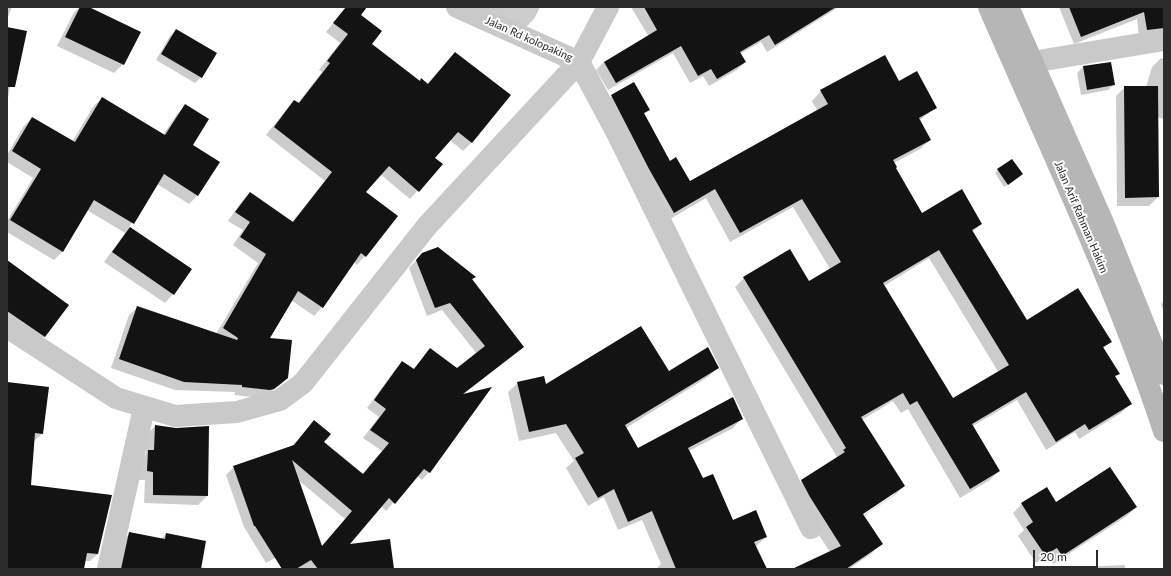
<!DOCTYPE html>
<style>
body{margin:0}
#map{position:relative;width:1171px;height:576px;overflow:hidden;background:#fff;font-family:Lato,sans-serif}
canvas{display:block}
.frame{position:absolute;inset:0;border:8px solid #2c2c2c;pointer-events:none}
.scale{position:absolute;left:1033px;top:550px;width:65px;height:18px;box-sizing:border-box;border:2px solid #2c2c2c;border-top:0;padding-left:5px;font-size:12px;line-height:14px;white-space:nowrap;color:#2c2c2c;-webkit-text-stroke:3px #fff;paint-order:stroke}
</style>
<div id="map">
<canvas width="1171" height="576"></canvas>
<div class="frame"></div>
<div class="scale">20 m</div>
</div>
<script>
const c = document.querySelector('canvas').getContext('2d');
c.lineJoin = 'round';
function fill(path, color) {
  c.fillStyle = color;
  c.fill(path, 'evenodd');
}
function trace(path, color, width, dash) {
  c.strokeStyle = color;
  c.lineWidth = width;
  c.lineCap = dash ? 'butt' : 'round';
  c.setLineDash(dash || []);
  c.stroke(path);
}
function label(font, color, halo, rows, align = 'center') {
  c.font = font + ' Lato,sans-serif';
  c.lineWidth = 4;
  c.setLineDash([]);
  c.textBaseline = 'middle';
  c.strokeStyle = halo;
  c.fillStyle = color;
  for (const [text, x, y, turn = 0] of rows) {
    c.save();
    c.translate(x, y);
    c.rotate((+turn || 0) * Math.PI / 180);
    c.textAlign = isNaN(turn) ? turn : align;
    if (halo) c.strokeText(text, 0, 0);
    c.fillText(text, 0, 0);
    c.restore();
  }
}
fill(new Path2D(`
 M7,7H12L7,20Z
 M79,7H87L123,64L114,73L57,46L73,14Z
 M346,7H366L360,15L370,44L419,82L427,84L455,53L472,142L463,151L450,140L434,158L441,164L410,199L380,174L364,192L365,256L357,265L354,262L322,307L314,316L291,300L269,339L288,378L279,386L261,398L234,395L235,392L175,390L111,368L129,315L138,307L216,334L258,263L233,245L243,230L228,221L242,201L250,193L292,222L325,181L266,135L286,110L294,101L297,104L322,72L319,70L340,43L326,32Z
 M483,7H540L534,19L526,27Z
 M631,7H839L767,52L761,42L740,54L745,62L737,70L709,86L703,76L690,83L673,53L608,90L596,70L604,62L649,37Z
 M1059,7H1164V35L1139,37L1137,19L1074,44Z
 M7,28L11,81L7,104Z
 M176,30L215,53L201,77L195,83L156,60L170,36Z
 M1161,58L1164,59V119L1157,117L1158,197L1149,206H1117L1116,96L1125,87H1146L1152,67Z
 M1083,67L1114,84L1108,90L1081,95L1077,73Z
 M899,82L935,107L919,121L930,140L920,149L894,163L895,168L922,214L981,224L973,232L1027,322L1111,341L1103,349L1118,374L1115,377L1131,403L1121,413L1079,439L1075,432L1046,450L1017,400L973,426L999,471L990,480L960,498L908,409L901,413L893,401L862,420L904,486L895,495L863,516L881,543L872,553L849,569H851H794L830,552L800,506L793,490L802,481L837,457L735,287L744,278L809,282L830,269L793,207L730,242L706,198L665,222L602,105L612,96L648,110L644,114L670,162L689,182L817,110L812,101L821,91ZM929,258L999,373L953,400L884,286ZM895,492V494L859,518L858,516Z
 M102,98L163,135L177,114L186,106L198,195L189,204L157,184L129,227L190,269L173,294L165,303L104,262L125,233L87,210L63,251L54,260L7,232V221L33,178L7,162V155L23,127L32,118L72,142L93,107Z
 M998,170L1019,177L1004,187L995,173Z
 M422,254L475,277L472,280L523,347L462,395L429,472L422,480L417,476L386,511L381,506L347,545L393,569H291L282,554L266,563L244,527L226,475L234,467L292,446L307,429L362,475L382,451L363,438L379,417L367,408L395,370L402,362L413,370L430,350L457,369L477,354L442,310L427,316L409,268ZM297,479L345,519L321,547Z
 M7,261L45,336L37,344L7,322Z
 M1164,301V312L1161,304Z
 M717,368L708,377L626,428L638,449L742,418L733,428L689,451L703,479L732,522L766,537L755,547L766,569H656L661,564L642,520L618,530L604,497L588,506L566,468L574,461L556,433L519,441L508,392L518,383L545,385Z
 M7,383L42,434L34,441L30,486L98,554L90,561H85L83,569H7Z
 M155,426L207,496L198,505L144,503L145,480H138L139,460L146,454V435Z
 M1046,488L1056,503L1136,507L1127,516L1053,564L1048,556L1036,563L1018,536L1024,530L1013,513L1022,504Z
 M129,534L161,539L166,534L200,567L211,569H115L123,540Z
 M1125,565V569H1077L1079,567Z`), '#0003');
fill(new Path2D(`
 M80,7H89L141,32L124,65L65,37Z
 M346,7H367L361,15L382,31L372,44L420,81L421,78L428,84L455,52L511,95L472,143L458,132L435,158L443,164L419,192L389,166L366,192L398,216L366,257L361,253L323,308L298,291L270,338L292,340L288,378L274,389L270,390L242,387V385L184,382L119,359L137,306L237,340L238,338L223,328L266,254L240,237L250,222L235,212L250,192L293,222L332,172L274,127L294,100L299,103L330,63L327,61L348,34L333,23Z
 M644,7H836L775,45L769,35L740,52L746,62L717,79L711,69L698,76L681,46L616,83L604,62L657,30Z
 M1069,7H1164V28L1147,30L1144,12L1081,37Z
 M7,27L27,31L15,87H7Z
 M176,29L217,53L202,78L161,54Z
 M885,55L899,81L917,71L937,108L919,118L931,140L893,160L897,167L896,168L922,213L962,189L982,224L972,230L1027,320L1078,288L1112,342L1103,347L1120,374L1115,376L1132,404L1089,430L1085,424L1056,442L1026,392L972,424L1000,471L970,489L917,401L910,405L903,393L861,417L905,486L863,514L883,544L846,569H792L841,546L810,497L801,480L845,452L843,450L846,448L743,277L790,249L809,281L841,262L802,199L740,233L715,189L674,213L649,169L611,95L634,82L650,110L644,113L670,161L676,157L690,181L828,104L820,90ZM939,250L1009,365L953,398L883,283Z
 M1111,62L1115,85L1087,90L1083,66Z
 M1124,86H1158L1159,197L1125,198Z
 M102,97L165,135L185,104L209,119L193,145L220,162L198,196L164,174L134,224L94,200L63,252L10,220L41,169L12,151L32,117L75,142Z
 M1012,159L1023,174L1008,185L997,169Z
 M130,227L192,269L174,295L112,252Z
 M438,247L476,277L472,279L524,347L463,394L492,387L430,473L424,469L395,504L389,498L350,544L390,539L394,569H318L311,560L296,569H282L255,526H254L233,466L294,445L314,420L331,434L324,442L363,474L389,443L370,430L386,409L374,400L402,361L414,369L430,348L457,368L485,346L450,303L435,308L416,260L422,253ZM292,460L352,511L322,546Z
 M7,260L69,305L45,337L7,311Z
 M641,326L669,371L708,347L719,368L625,425L638,448L733,397L743,419L688,448L703,478L713,474L733,520L756,510L767,537L754,542L767,569H676L652,511L628,522L614,489L598,498L575,458L584,453L566,424L529,432L517,382L544,376L546,384Z
 M7,382L49,387L43,434L35,433L31,485L112,495L98,554L87,553L84,569H7Z
 M155,425L176,428L209,426L208,496L153,495V472L147,471L148,450H154Z
 M1110,467L1137,507L1062,556L1057,548L1045,555L1026,527L1033,522L1021,503L1047,487L1056,502Z
 M129,532L165,539L166,533L206,541L201,569H121Z`), '#131313');
trace(new Path2D(`
 M457,7L579,62L617,133L811,528
 M1032,62L1164,40
 M7,327L116,398L175,416L237,412L280,400L303,383L427,226L579,62L608,7
 M108,569L144,408`), '#c9c9c9', 22);
trace(new Path2D(`
 M989,7C1050,147 1116,286 1164,431
 M1008,7L1104,225L1164,374`), '#b6b6b6', 22);
label('11px', '#2c2c2c', '#fff', [
 ["Jalan Rd kolopaking",529,39,24],
 ["Jalan Arif Rahman Hakim",1081,217,67]
]);
</script>
